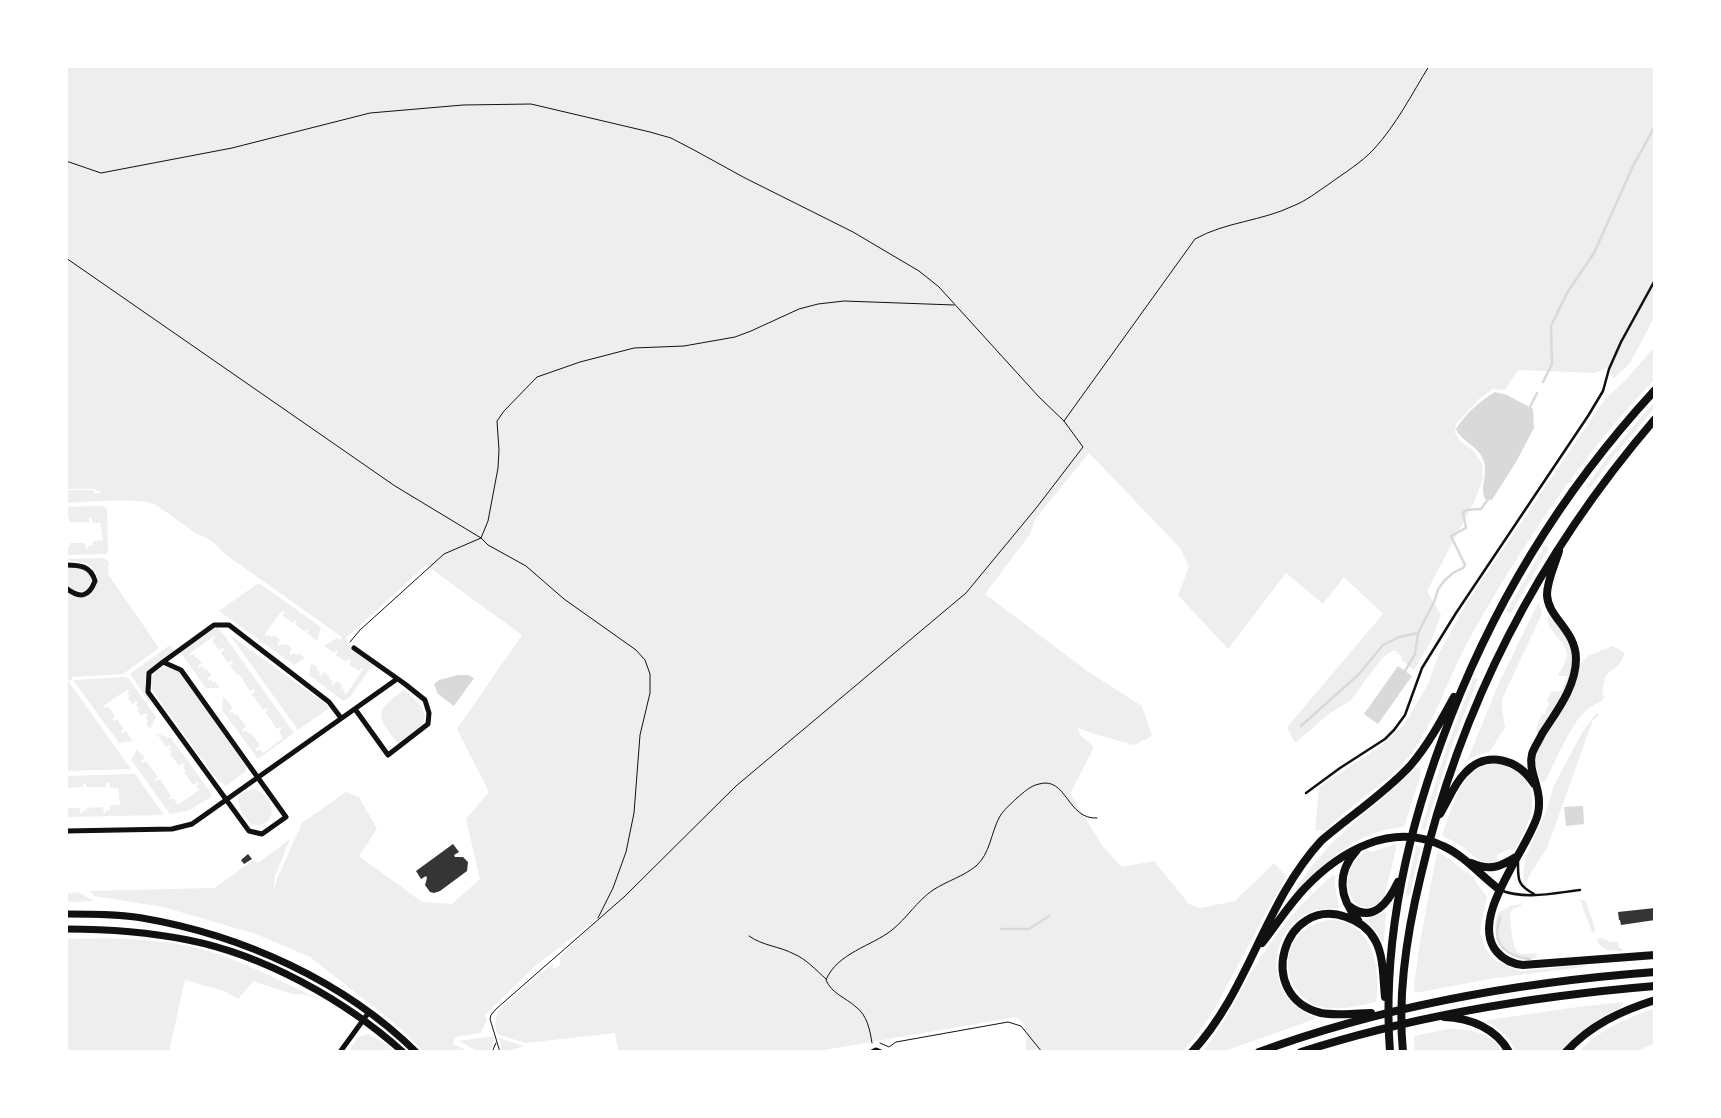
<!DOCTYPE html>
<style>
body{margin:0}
#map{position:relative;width:1721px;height:1118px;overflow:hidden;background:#fff;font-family:"Nunito Sans",sans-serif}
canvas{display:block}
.frame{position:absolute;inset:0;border:68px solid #fff;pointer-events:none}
</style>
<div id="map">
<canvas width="1721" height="1118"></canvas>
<div class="frame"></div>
</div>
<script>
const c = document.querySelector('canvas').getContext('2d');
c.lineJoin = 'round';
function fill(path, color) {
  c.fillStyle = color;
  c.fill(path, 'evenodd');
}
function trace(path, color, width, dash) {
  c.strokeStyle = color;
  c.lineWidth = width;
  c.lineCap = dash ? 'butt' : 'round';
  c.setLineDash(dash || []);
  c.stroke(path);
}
fill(new Path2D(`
 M66,66H1655V316L1630,363L1613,379L1609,367L1595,373L1518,370L1505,390L1493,389L1480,398L1456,424L1455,433L1461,442L1474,451L1482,464L1483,479L1475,500L1427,591L1441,615L1431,641L1414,670L1402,660L1401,656L1396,651H1392L1383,657L1350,701L1330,713L1295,743L1287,727L1383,614L1344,577L1323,604L1286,573L1228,649L1178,595L1189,567L1180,548L1089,453L1036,518L1030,534L985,594L1087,671L1142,706L1152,736L1134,745L1101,736L1078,728L1080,735L1094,747L1070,794L1104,848L1122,867L1154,861L1189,904L1200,908L1235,901L1274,863L1286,876L1215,1008L1196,1036L1182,1052H1020L1026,1049C1027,1035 1029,1026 1016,1017L813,1052H618L615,1033L525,1043L497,1034L495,1024L498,1011L553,963V969L560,965V957L608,910L535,966L485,1015L487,1020L481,1033L455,1037L453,1044L471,1052H424L398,1026L310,957L256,934L163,907L94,896L90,891L214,888L254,860L258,863L290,839L275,876L273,893L277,879L302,823L346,792L359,797L377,829L359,856L422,902L452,904L480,879L466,819L489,792L457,729L522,635L426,565L346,638L349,645L374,663L350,697L343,701L309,675L311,663L318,668L316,669L320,672L319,674L321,676L324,672L330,677L329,679L333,681L331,684L333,685L337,681L343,686L341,688L345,690L344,693L346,694L348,692L363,669L361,668L359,671L349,664L351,661L349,659L346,662L336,655L338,651L336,650L334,653L324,646L337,638L340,640L342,637L222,552C218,544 205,536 197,534L156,505C137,497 90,502 66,503V490H94V493H102L94,489H66Z
 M1655,346V379C1582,454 1524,543 1472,634C1448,676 1435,726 1403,764C1392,776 1378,786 1365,796C1351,807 1338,818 1325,831L1315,830L1319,787L1380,747L1404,725L1428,684L1440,651L1468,601L1605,399L1626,380Z
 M1655,401V408L1612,458L1591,487L1589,488L1586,487L1609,455Z
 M100,506L107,508L108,552L105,554L66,555V546H70V543H85L86,549H88L89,545H93V541L103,540L100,523H93L91,517L89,518V522H69V518H66V507Z
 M1545,545L1549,548L1511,613H1508L1507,610Z
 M104,558L109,562L108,574L159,648L123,674L72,677V680L68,681L131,769L66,771V592C90,605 106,582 92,567C85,560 74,563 66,559Z
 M81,567L90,575L91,582L85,591L75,592L66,585V568Z
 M257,584H260L321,627L317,641L307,633L309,630L308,629L305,632L295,624L297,621L295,620L293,623L282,615L285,612L282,611L266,632L265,635L267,636L269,635L272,637L274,635L280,640L277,644L279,646L281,644L285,646L286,644L292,649L289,653L291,655L293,653L297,655L298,653L305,658L294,665L219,611Z
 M1538,603L1541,609L1542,614L1502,699V707L1505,728L1490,751L1475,756L1467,761L1498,685Z
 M1550,614C1556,622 1564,630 1568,639C1583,672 1555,705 1539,732L1536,730L1542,713L1545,714L1549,703L1547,701L1551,692L1561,691L1568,676H1558C1561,669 1568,660 1567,653C1565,639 1541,628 1550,614Z
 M218,627L294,733L258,759L222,710L223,696L233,708L229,711L230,713L233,712L235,716L237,714L246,726L242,730L243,732L246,730L249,734L251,733L260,745L255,749L257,751L260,749L263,753L283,738L279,731L282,728L280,727L277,729L265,712L268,710L267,708L263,710L252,694L255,691L253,689L250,691L239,674L237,675L230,665L233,663L232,660L228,663L221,653L224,650L223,648L219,650L212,640L215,638L214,636L189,654L190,656L193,654L196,658L197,657L202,663L198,666L199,668L202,666L205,670L206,669L211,675L207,679L208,681L211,679L214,683L215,681L220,688H206L180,652L213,629Z
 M230,635L328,706L329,708L298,730Z
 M170,645L174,651C162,660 142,669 146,688C147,693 150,698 151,704L130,674Z
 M1613,646L1625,653L1619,665L1606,675L1602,691L1604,697L1603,700C1597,703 1591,706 1586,710C1570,726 1555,762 1545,782H1541L1535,764L1537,751L1574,688L1581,663L1588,656Z
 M162,667L173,668L181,675L246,766V771L226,786L216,778L154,693C148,682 151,673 162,667Z
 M124,677L128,678L156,717L150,729L146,723L148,721L145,717L148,715L146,713L141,716L137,710L139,709L136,705L138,703L136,701L132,704L128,698L130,696L127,692L129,691L128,689L103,706L105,708L108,706L115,716L112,719L114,721L117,719L124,729L121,731L122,733L126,731L133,741L119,743L73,680Z
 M1474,677L1478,679L1451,748L1425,830L1421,829L1446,749Z
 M404,690C437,717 427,723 398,744C376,715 373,712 404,690Z
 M1597,713L1599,715L1593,720L1547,848L1529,876L1526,883L1523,876L1526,856L1547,809L1554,785L1583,731Z
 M157,734L171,738L211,793L210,798L187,811L170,814L131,760L137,749L145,758L141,761L143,763L146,761L158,777L155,779L156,781L160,779L171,796L168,798L170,800L173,798L178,805L199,790L196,786L199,784L197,782L193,785L184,772L186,771L183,767L185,765L184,763L179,766L170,754L172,752L169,749L171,747L170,745L166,747Z
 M1499,764C1509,766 1516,770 1523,777C1543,801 1526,828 1514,851L1510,849L1497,855V862C1480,866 1474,856 1463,847C1456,842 1449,839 1442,836C1453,807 1460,763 1499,764Z
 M1417,767L1421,769L1420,776L1404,827C1356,831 1331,858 1298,890L1296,889C1326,838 1376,808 1417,767Z
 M135,774L164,815L66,817V808H80V813H83V811L87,810V808L103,807L104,813H106V810H110V805H120L118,788H110L109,783H106V787H86V783L83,784V787L66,788V776Z
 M253,789C274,792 282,829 252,825C242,813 227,795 253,789Z
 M1397,844L1385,895C1364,931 1323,881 1367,850L1371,852Z
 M1416,846L1421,847L1410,894L1408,896L1406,893Z
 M1437,852L1450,859L1466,873L1468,871L1487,897L1481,924L1480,933L1485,948L1494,960L1520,971L1583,965L1584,967L1495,978L1415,993L1414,985L1421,936Z
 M1333,875L1335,876V886L1339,909C1272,901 1251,993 1315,1017V1019L1222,1052H1202C1224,1026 1237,996 1254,968C1275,933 1302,901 1333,875Z
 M78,892L94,901L66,902V893Z
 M1579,900H1584L1586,902L1595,928V933L1592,932L1582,906V903Z
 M1521,904V906L1514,908L1510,913C1511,922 1511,948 1519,953C1523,955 1531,953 1536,953L1537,956L1534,959C1511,960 1487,938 1498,913L1510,906Z
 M1384,912L1386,913L1384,941L1382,942L1377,932L1365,920Z
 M1328,920C1364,920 1377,950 1377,982C1377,989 1377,995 1376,1002C1357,1006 1337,1012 1318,1006C1290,997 1278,959 1298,936C1306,927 1316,923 1328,920Z
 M1601,938L1611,942H1618L1619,948H1622L1623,951C1612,951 1602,951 1597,941L1598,939Z
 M66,939C107,938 148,938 188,946C230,954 275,979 315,997L302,994H292L253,981L238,999L224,991L185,980L169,1052H66Z
 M1623,1002L1621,1008C1597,1018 1578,1032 1561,1052H1516C1510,1037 1502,1030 1488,1023V1020L1570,1008Z
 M1655,1008V1043L1635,1052H1579C1599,1029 1626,1019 1655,1008Z
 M1449,1029C1470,1029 1491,1032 1502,1052H1415L1414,1036Z
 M369,1034L383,1042L395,1052H348L358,1037Z
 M493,1036V1045L488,1052H479L459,1041Z
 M499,1038L524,1046L509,1051H502Z`), '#eee');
fill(new Path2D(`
 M1495,392L1507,395L1533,409L1534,428L1516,462L1492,500L1485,499C1479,487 1490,471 1482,457C1476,445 1462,442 1456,429C1465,414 1480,401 1495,392Z
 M1398,666L1412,676L1378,724L1364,714Z
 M458,675H468L474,678L454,706L438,694L434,684L439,680Z
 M1583,806L1584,824L1566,826L1564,807Z`), '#d9d9d9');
trace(new Path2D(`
 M1543,382L1552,364L1551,326L1567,293L1594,253L1633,166L1655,126
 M1529,409L1537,393
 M1405,671L1415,654L1418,633L1435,600L1438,589L1445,580L1453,573L1463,568L1465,565L1451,536L1466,528L1463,513L1466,510L1481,509L1489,498
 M1301,726L1359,674L1383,645L1399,637L1418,633
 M1500,917C1499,922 1497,928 1497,933C1497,950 1516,958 1530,959
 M1001,929H1029L1049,916`), '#d9d9d9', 2.5);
fill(new Path2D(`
 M453,844L459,852L454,855L455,857H463L468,862L467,871L440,891L434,893L430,892L425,885L427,878L426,876L421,879L416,871Z
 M248,854L252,859L244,864L241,860Z
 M1655,908V920L1621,925L1620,920H1619L1618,912Z`), '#353535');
trace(new Path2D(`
 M66,161L101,173L232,148L370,113L463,105L531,104L650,132L671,138L694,150L745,178L853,232L919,271L939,287L1039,397L1064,421L1083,447L1037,507L966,593L736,786L624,897L496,1009L491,1015L490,1019L500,1052
 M66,258L395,486L481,538L488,545L526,566L564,599L636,650L645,660L650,674V693L640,735L634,813L626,852L613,888L598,918
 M1064,421L1195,239C1225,222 1262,221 1293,206C1306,201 1317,192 1329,184C1344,173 1361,163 1374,149C1396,125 1412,94 1429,66
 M350,642L360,630L444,554L481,538L488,521L498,468L499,450L497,421L504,411L537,377L580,362L634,348L684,346L735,337L751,331L799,309L818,304L844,301L954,305
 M749,936C763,946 779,946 794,954C806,959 816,970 826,979
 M872,1043C870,1030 867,1015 856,1007C845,997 832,994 826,980C837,953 872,946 892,930C907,918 917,901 933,890C947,881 964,876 976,866C990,854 991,833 999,818C1003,810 1011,804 1017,798C1024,792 1030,786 1039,784C1067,776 1067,820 1097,818
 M880,1043L889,1047L896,1042L1008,1022L1021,1026L1042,1052
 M492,1052L496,1043`), '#111', 1);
trace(new Path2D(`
 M1306,793L1340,768L1385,739L1394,730L1405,715L1422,668L1456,613L1588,416L1603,391L1609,369L1621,342L1655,280
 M1518,862C1518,879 1517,885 1534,894
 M1500,890C1525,900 1554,893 1580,890`), '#111', 2.5);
trace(new Path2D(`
 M66,565C80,565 91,566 95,581C89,597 80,599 66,588
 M354,648L405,684L425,700L429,713L428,724L388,755L355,709
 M163,662L181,670L286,817L262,834L249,831L148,692L149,673Z
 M163,662L214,625H229L329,702L341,718
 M66,831L172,829L192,824L397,679
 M340,1052L369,1012
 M872,1052L876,1050L881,1052`), '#111', 5);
trace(new Path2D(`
 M66,914C92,914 117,914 142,918C242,935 344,981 416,1052
 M66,929C107,929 148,932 188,940C264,955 345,1000 403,1052`), '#111', 7);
trace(new Path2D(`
 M1559,551C1555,565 1547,580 1547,595C1548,618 1576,630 1576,659C1576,687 1556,712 1542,734C1539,741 1534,747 1532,754C1527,773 1545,791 1537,817C1526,852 1468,919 1497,952C1503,959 1513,964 1523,965L1655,955
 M1440,814C1448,801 1454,784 1465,773C1487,749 1519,760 1534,784
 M1357,850C1336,873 1339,898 1358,920
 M1471,863C1490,871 1500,867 1516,857
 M1349,906C1373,925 1389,901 1398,882
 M1262,943C1276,925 1289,905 1304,889C1340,851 1392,821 1443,846C1465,856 1481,876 1500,890
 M1371,1013C1355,1013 1337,1016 1321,1013C1253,996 1284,895 1346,917C1358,921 1369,929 1375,940C1384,956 1383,979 1385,997
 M1444,1017C1470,1018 1496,1028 1509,1052
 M1192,1052C1249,991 1264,903 1321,841C1350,816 1384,794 1410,766C1428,745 1441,721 1454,697
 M1259,1052C1387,1005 1520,982 1655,972
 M1301,1052C1416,1015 1535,996 1655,986
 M1390,1052C1382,945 1405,840 1442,740C1489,611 1561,492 1655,390
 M1403,1052C1397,993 1407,932 1421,875C1461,703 1540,553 1655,419
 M1566,1052C1590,1025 1621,1011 1655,1000`), '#111', 8);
</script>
